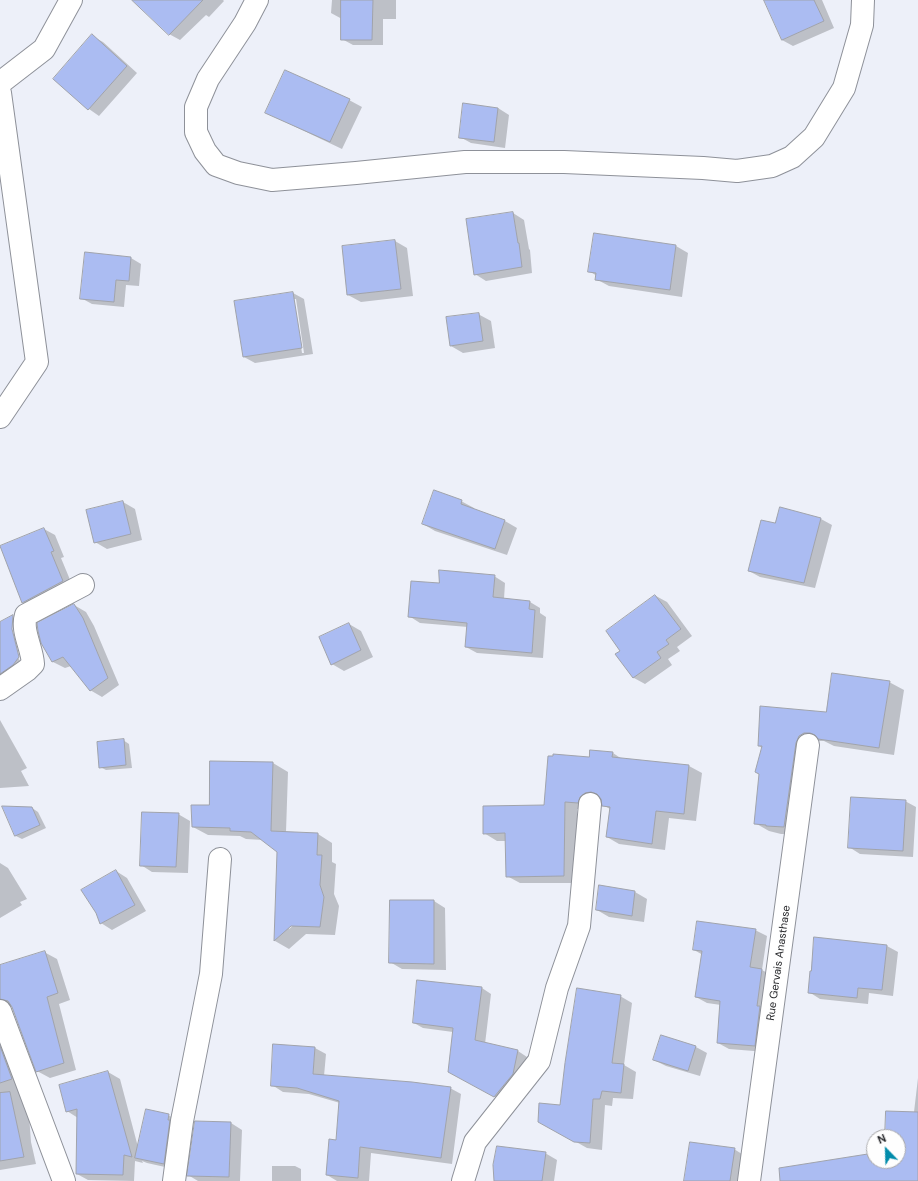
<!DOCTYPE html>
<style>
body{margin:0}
#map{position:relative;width:918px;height:1181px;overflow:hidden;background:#edf0f9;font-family:"DM Sans",sans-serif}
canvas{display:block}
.north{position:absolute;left:866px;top:1129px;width:40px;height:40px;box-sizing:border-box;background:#fefefe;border:1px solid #a8a8aa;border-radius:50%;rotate:337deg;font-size:11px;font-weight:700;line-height:16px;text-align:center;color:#27282b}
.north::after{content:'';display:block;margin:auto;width:14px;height:18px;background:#028cab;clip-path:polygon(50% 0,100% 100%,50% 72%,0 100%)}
</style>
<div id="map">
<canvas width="918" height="1181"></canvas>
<div class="north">N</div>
</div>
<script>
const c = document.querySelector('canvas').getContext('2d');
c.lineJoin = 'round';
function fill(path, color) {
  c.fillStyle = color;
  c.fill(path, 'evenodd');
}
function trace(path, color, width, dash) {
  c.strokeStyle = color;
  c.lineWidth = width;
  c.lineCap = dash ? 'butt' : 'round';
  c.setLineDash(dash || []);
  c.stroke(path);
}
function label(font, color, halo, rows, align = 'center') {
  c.font = font + ' "DM Sans",sans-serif';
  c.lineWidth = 3.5;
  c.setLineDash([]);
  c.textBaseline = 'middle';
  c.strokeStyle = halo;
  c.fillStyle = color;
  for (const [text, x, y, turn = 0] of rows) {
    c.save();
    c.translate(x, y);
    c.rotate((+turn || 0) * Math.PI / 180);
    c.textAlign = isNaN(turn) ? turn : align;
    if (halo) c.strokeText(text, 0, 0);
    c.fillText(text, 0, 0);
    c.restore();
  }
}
fill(new Path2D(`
 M134,0H223L224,1L209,17L206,15L180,40L169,34Z
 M332,0H396V19H383V45H353L342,39V19L331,13Z
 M765,0H822L834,28L793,46L782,40Z
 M92,36L103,42L137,73L99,116L89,109L54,79Z
 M349,100L362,107L342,149L279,119L266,112Z
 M498,108L509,115L505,148L471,143L460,137Z
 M513,213L524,220L529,249L530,250L532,273L486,281L475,274Z
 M395,241L407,248L413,296L361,302L348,295Z
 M676,246L688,253L682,297L609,286L596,279L597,276L589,271Z
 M131,258L141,264L139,286L126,285L124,307L92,304L81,298Z
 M293,293L304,299L313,354L255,363L244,357L235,302ZM294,299H296L304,353H302Z
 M478,314L491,321L495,348L463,353L451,346Z
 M461,501L474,508L473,509L505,521L517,528L507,555L435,531L423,524Z
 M123,502L135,509L142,540L107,549L95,542Z
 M781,508L821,519L832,525L815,588L760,577L749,571L776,525Z
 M44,529L55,535L64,557L61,558L73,587L34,608L23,602Z
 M494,576L505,583L504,599L530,602L540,608V613L546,617L543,658L477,653L466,647L468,627L420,623L409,616L440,584Z
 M656,596L667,602L692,636L677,647L680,651L668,659L672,665L645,684L634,678L616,655L622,651Z
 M74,605L86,612L94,626L119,685L102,697L90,690L71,666L65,668L53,662L42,642Z
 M349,624L361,631L373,657L344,671L332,664Z
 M0,625L25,670L0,689Z
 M889,682L904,690L894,755L834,746L824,741H818L813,744L799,834H781L769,831L755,823L762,748L759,746Z
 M0,720L27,768L21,771L29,786L0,788Z
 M123,740L129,744L132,768L106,770L100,767Z
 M591,751L613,753L622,759L689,766L702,773L696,821L669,818L665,850L619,844L607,837L610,809L603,805L602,799L598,800L590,810L577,809V883H520L507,876L506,841H497L484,833L545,806L590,758Z
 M211,762L273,763L288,772L286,832L318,834L332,843V862L336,864L334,894L339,906L335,935L306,934L289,949L275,941L278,851L263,840L246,839L240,836L208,835L193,827L210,806ZM295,924L289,929V927Z
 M905,801L916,807L913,857L860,854L849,847Z
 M4,807L32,808L38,812L46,828L22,839L16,836Z
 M178,814L190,821L188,873L152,872L141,865Z
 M0,863L8,868L27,899L20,902L22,905L0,918Z
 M116,871L127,878L146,911L112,930L101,923Z
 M600,886L635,892L647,899L644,922L609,917L597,910Z
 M434,901L445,908L446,970L402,969L390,962Z
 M755,930L767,936L762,970L773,976L766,1052L729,1049L718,1043L721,1005L707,1003L696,997L703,955L694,950Z
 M815,938L887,946L898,952L893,996L869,993L868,1004L820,999L809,992Z
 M44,952L57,959L70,1000L59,1004L76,1070L50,1078L37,1071L12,1006H9L0,1016V967Z
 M482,988L491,994L485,1044L518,1051L527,1057L522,1080L504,1102L449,1071L453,1032L423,1028L414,1023Z
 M620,996L632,1003L624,1065L636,1072L633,1099L613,1098L612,1106L605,1105L602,1150L587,1148L539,1121L561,1106Z
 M0,1018L29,1115L31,1142L36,1164L0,1170Z
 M662,1036L696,1047L707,1053L700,1076L666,1066L654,1060Z
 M315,1048L326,1054L324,1076L450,1088L461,1094L452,1164L371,1153L369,1181H337L327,1175L337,1141L340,1103L309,1094L283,1092L272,1085Z
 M108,1072L120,1079L138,1147L168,1115L179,1121L174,1169L147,1163L142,1161L143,1163L135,1161L134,1181L88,1180L77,1174L78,1118L67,1111Z
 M918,1078V1181H811L874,1154V1161H898V1137H886L914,1112Z
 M196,1122L231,1123L242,1130L240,1181H198L188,1175Z
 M734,1149L745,1156L742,1181H684Z
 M545,1153L557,1160L554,1181H495Z
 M272,1166H295L301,1169V1181H272Z`), '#0003');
const building = new Path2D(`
 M132,0H203L169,35Z
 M341,0H373L372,40H341Z
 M764,0H814L824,21L782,40Z
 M92,34L127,66L88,110L53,79Z
 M285,70L350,99L330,142L265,113Z
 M463,103L498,108L494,142L459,138Z
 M513,212L518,243H519L522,267L474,275L466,219Z
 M594,233L676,245L670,290L595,280L596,273L588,272Z
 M395,240L401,289L347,295L342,246Z
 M85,252L131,257L129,281L116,280L114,302L80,299Z
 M293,292L302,348L243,357L234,301Z
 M479,313L483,341L450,346L446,317Z
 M434,490L462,500L461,504L505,520L495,549L422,524Z
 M123,501L131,534L94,543L86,510Z
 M780,507L821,518L804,583L748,571L761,520L775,523Z
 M44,528L54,551L51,552L63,581L22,603L0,546Z
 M439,570L495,575L493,597L530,601L529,609L535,610L532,653L465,647L467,623L408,617L411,581L439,583Z
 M655,595L681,629L666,640L669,644L657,652L661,658L633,678L615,654L620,651L606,631Z
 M74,604L83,618L108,678L90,691L63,657L52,662L41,643L38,631L37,623Z
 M13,615L12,629L19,657L13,665L0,674V622Z
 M349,623L361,650L331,665L319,637Z
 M832,673L890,681L879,748L818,739L815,735L810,733H804L799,736L796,743L784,827L766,826V825L754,824L759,774L755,772L762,746H758L760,706L826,712Z
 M124,739L126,765L99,768L97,742Z
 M590,750L613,752L612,757L689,765L684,814L656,811L652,844L606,837L610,807L602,806L601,799L597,794L591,792L585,793L580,797L578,803L565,802L564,876L506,877L505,833L483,834V806L544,805L548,756H553V754L589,757Z
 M210,761L273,762L271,831L318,833L317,855H322L320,885L324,897L320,927L291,926L274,941L277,852L251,832L230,831V828L192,827L191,805H209Z
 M851,797L906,800L903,851L848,848Z
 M2,806L32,807L40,825L15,836Z
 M142,812L179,813L176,867L140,866Z
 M116,870L135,905L100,924L96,913L81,890Z
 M599,885L635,891L632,916L596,910Z
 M390,900H434V964L389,963Z
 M697,921L756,929L750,967L762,969L757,1006H760L755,1046L717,1043L720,1001L695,997L702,951L693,950Z
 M814,937L887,945L882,990L858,988L857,998L808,993L810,971H811Z
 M45,951L58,993L47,997L64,1063L36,1072L12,1007L8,1001L0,999V965Z
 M417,980L482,987L475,1040L518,1050L513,1074L494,1097L448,1072L453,1028L413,1023Z
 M577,988L621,995L612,1063L624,1064L621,1093L602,1091L600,1099H593L590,1143L574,1142L538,1122L539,1103L560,1105L565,1063Z
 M661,1035L696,1046L688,1071L653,1060Z
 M273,1044L315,1047L313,1074L412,1082L451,1087L441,1158L360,1147L358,1178L326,1175L329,1139L336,1140L339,1101L297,1088L271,1086Z
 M0,1046L12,1079L0,1083Z
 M108,1071L132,1157L124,1155L123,1175L76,1174L77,1109L66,1112L59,1085Z
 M10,1092L24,1157L0,1161V1093Z
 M146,1109L169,1114L168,1120H170L164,1164L135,1158Z
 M886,1111L918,1112V1181H780L779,1168L874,1153V1161H898V1137H885Z
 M195,1121L231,1122L229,1177L187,1176Z
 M690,1142L735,1148L730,1181H684Z
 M497,1146L546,1152L542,1181H494L493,1165Z`);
fill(building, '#abbcf2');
trace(building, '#a0a3ab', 1);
const minor = new Path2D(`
 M257,0L245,23L208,79L196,107V132L205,151L216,165L238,173L272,180L356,173L465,162H564L703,168L737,171L772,166L792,157L814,137L844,88L862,25L863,0
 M0,83L44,49L71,0
 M0,93L37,362L0,417
 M0,689L27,670L33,664C32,647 21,631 26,615L83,585
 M0,1011L64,1181
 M174,1181L182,1121L211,974L220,859
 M463,1181L475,1142L539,1061L557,988L579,926L590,804
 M749,1181L808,745`);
trace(minor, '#8e9199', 24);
trace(minor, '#fff', 22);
label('11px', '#27282b', '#fefefe', [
 ["Rue Gervais Anasthase",779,963,-82]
]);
</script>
